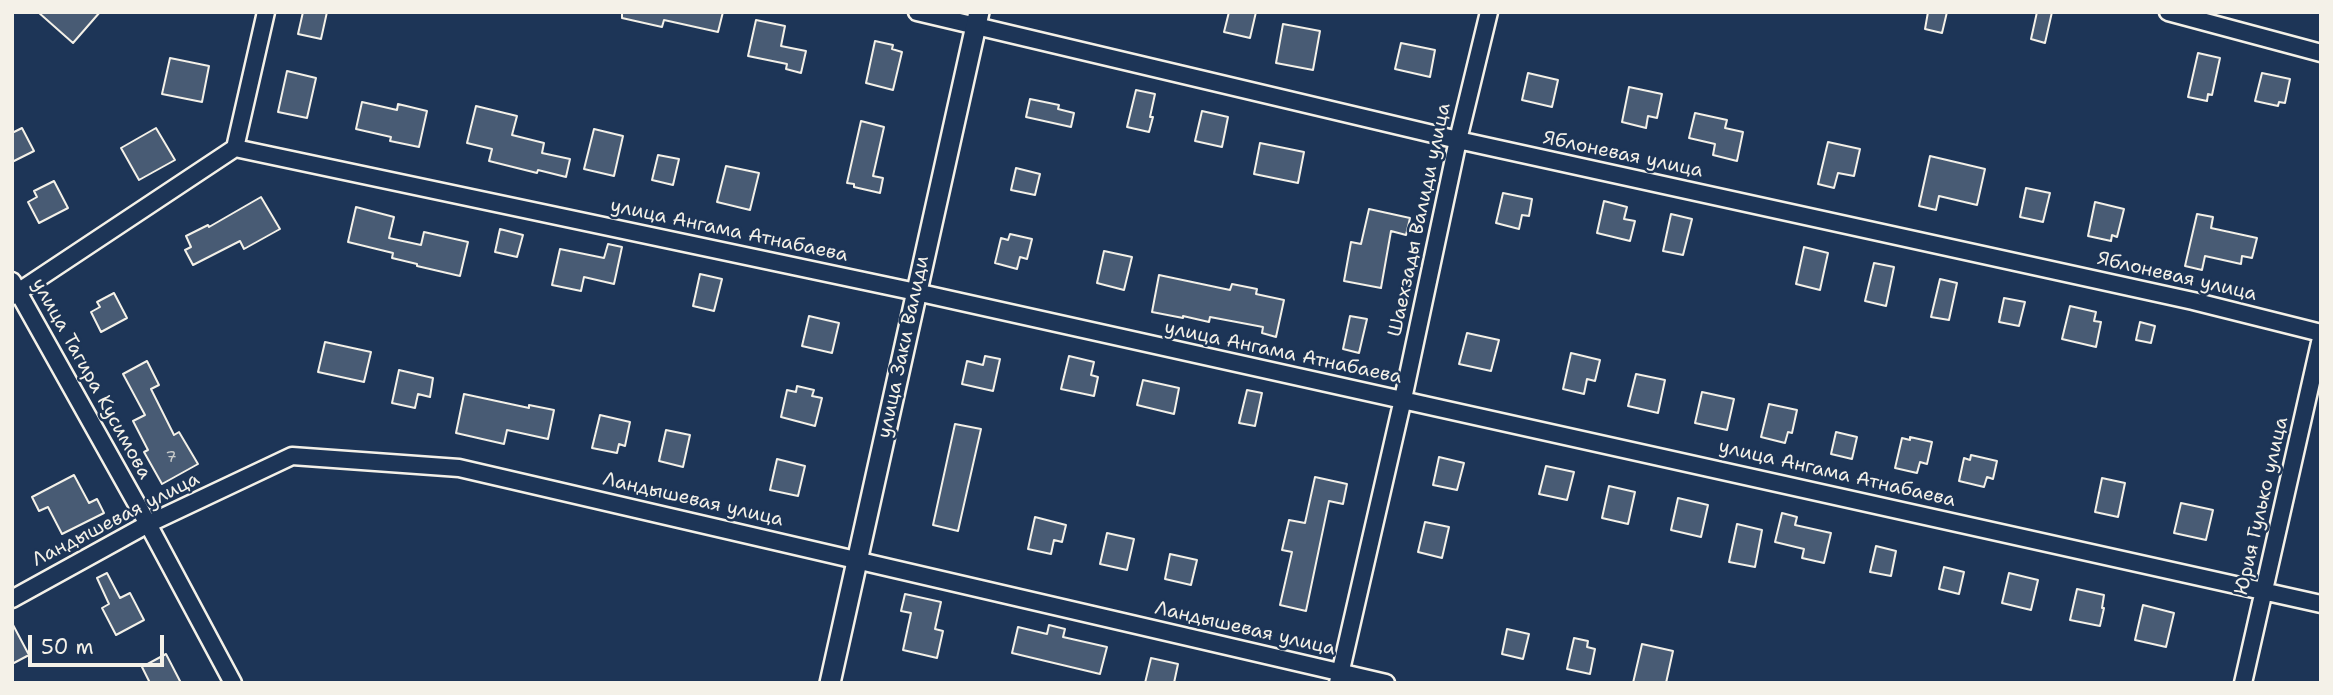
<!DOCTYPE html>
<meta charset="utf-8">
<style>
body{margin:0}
#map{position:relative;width:2333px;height:695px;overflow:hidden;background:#1d3557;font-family:"Shantell Sans",sans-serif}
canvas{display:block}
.frame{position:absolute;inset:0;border:14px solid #f4f1e8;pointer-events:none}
.scale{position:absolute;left:28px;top:635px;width:136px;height:32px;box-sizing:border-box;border:4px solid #f4f1e8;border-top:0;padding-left:9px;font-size:21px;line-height:24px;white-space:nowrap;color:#f4f1e8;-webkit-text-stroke:5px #1d3557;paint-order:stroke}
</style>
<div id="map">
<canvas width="2333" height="695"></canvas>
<div class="frame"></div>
<div class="scale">50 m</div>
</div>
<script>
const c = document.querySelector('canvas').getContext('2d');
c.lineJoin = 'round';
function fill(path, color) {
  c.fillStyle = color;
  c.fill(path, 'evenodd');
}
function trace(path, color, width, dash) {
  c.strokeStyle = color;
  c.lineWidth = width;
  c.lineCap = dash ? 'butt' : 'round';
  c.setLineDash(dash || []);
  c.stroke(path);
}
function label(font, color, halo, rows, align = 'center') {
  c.font = font + ' "Shantell Sans",sans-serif';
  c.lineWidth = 5;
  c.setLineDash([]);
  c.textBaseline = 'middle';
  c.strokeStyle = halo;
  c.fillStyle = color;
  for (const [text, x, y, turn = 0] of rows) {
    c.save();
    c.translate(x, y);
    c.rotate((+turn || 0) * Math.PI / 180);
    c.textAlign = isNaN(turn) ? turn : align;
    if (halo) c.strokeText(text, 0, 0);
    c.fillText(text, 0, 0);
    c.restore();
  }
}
const building = new Path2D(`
 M38,12H100L73,43Z
 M303,12H327L321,39L298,34Z
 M622,12H723L718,32L664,20L662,27L622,18Z
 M1229,12H1256L1250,38L1224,32Z
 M1928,12H1947L1942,33L1925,29Z
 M2037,12H2052L2045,43L2031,39Z
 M756,20L785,26L781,46L806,51L801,73L786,69L787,64L748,56Z
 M1283,24L1320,31L1313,70L1276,63Z
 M875,41L893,45L892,49L902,52L893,90L866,83Z
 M1401,43L1435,50L1430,77L1395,69Z
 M2198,53L2220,58L2212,95L2208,94L2207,101L2188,97Z
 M170,58L209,66L202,102L162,94Z
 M287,71L316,78L307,118L278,112Z
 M1528,73L1558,80L1552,107L1522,100Z
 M2262,73L2290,79L2285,103L2279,102L2278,106L2255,101Z
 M1629,87L1662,94L1657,118L1648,116L1646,128L1622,122Z
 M1136,90L1155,94L1150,117H1153L1149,132L1127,127Z
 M1030,99L1059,105L1058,109L1074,113L1071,127L1026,117Z
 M362,102L397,110L398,104L427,111L419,147L390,141L391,137L356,129Z
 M476,106L517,116L512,135L544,143L542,153L570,159L566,177L538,170L537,173L489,161L492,149L467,143Z
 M1202,111L1228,117L1222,147L1195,141Z
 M1695,113L1727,120L1725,128L1743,132L1737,161L1713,155L1715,144L1689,138Z
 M861,121L884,127L873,176L883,178L880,193L854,187V184L847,183Z
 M22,128L34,151L12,162V133Z
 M156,128L175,160L139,180L121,148Z
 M594,129L623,136L614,176L584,169Z
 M1828,142L1860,149L1854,176L1838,173L1834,188L1818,184Z
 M1260,143L1304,152L1298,183L1254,174Z
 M658,155L679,159L673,185L652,180Z
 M1930,156L1985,169L1977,205L1939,196L1936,210L1919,206Z
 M726,166L759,173L750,210L717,202Z
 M1016,168L1040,174L1035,195L1011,190Z
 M54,181L68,208L39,223L28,202L37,197L34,191Z
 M2026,188L2050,193L2043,222L2020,217Z
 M1503,193L1532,199L1529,216L1522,215L1519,229L1496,223Z
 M261,197L280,229L244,249L240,241L193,265L185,250L191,247L186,236L208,225L209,227Z
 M1604,201L1627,207L1624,219L1635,221L1630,241L1597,233Z
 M2095,202L2124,209L2117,237L2112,235L2111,241L2088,236Z
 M356,207L394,217L389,238L421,245L424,232L468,242L460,276L417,266V264L392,258L393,253L348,242Z
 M1369,209L1410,218L1406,235L1391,231L1381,288L1344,281L1351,242L1361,244Z
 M1671,214L1692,219L1683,255L1663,251Z
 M2197,214L2213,217L2211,228L2257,238L2252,258L2242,256L2241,264L2205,256L2202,270L2185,266Z
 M500,229L523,235L517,257L495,252Z
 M1010,234L1032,239L1027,259L1020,257L1017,269L995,263L1001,238L1008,240Z
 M608,244L622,247L614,284L584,277L581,291L552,285L560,249L604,258Z
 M1804,247L1828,253L1820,290L1796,284Z
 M1104,251L1132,257L1124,290L1097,283Z
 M1874,263L1894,267L1886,306L1865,301Z
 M700,274L722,279L714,311L693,306Z
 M1159,275L1230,290L1232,284L1257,289L1256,294L1284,300L1276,337L1262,333L1263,327L1210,317L1209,322L1183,316V318L1152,312Z
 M1940,279L1957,283L1949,320L1931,317Z
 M114,293L127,318L101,332L91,312L100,307L97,302Z
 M2004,298L2025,302L2019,326L1999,322Z
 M2070,306L2096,312L2094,321L2101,322L2096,347L2062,339Z
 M809,316L839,323L832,353L802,346Z
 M1350,316L1367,319L1359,353L1343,349Z
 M2140,322L2155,326L2151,343L2136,340Z
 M1467,333L1499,340L1491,371L1459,364Z
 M325,342L371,352L364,382L318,372Z
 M1571,353L1600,360L1595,381L1587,379L1584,394L1563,389Z
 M985,356L1000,359L993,391L962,384L967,361L983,365Z
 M1069,356L1094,362L1091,375L1098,377L1094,396L1061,389Z
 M147,361L159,385L151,389L174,435L179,432L198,464L162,484L144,452L148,450L133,421L145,415L123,374Z
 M399,370L433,378L430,397L418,394L415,408L392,403Z
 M1636,374L1665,380L1658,413L1628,406Z
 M1143,380L1179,388L1174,414L1137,405Z
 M797,386L814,390L812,396L822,398L815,426L781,417L787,390L796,392Z
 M1247,390L1262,393L1255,426L1239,423Z
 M1702,392L1734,399L1727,430L1695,423Z
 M464,394L529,408V405L554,410L548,439L507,430L504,444L456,433Z
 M1769,404L1797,410L1792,433L1788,432L1785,443L1761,437Z
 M600,415L630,422L625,446L619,444L617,453L592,448Z
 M955,424L981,429L958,531L933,525Z
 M666,430L690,435L683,467L659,461Z
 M1836,432L1857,437L1852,459L1831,454Z
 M1910,437L1932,442L1927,464L1920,462L1917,473L1895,468L1902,438L1910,440Z
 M1971,455L1997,461L1993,479L1987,477L1984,487L1959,481L1964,458L1970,460Z
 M1439,457L1464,463L1457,490L1433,485Z
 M777,459L805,466L798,496L770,490Z
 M1546,466L1574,472L1567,500L1539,494Z
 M74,475L89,503L97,499L104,513L62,534L48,507L39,511L32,497Z
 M1315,477L1347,484L1343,504L1329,501L1306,611L1280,605L1292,552L1282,550L1289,520L1305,523Z
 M2102,478L2125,483L2118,517L2095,512Z
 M1609,486L1635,492L1628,524L1602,518Z
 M1678,498L1708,505L1701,537L1671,530Z
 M2181,503L2213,510L2206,540L2174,533Z
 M1782,513L1797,517L1795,525L1831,533L1824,563L1802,558L1804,549L1775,542Z
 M1035,517L1066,525L1062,542L1054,540L1051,554L1028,549Z
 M1425,522L1449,527L1442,558L1418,552Z
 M1737,524L1762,530L1755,567L1729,562Z
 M1107,533L1134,539L1127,570L1100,564Z
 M1876,546L1896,551L1891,576L1870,572Z
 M1170,554L1197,560L1191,585L1165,579Z
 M1944,567L1964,572L1959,594L1939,589Z
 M107,573L120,598L130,593L144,620L116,635L102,608L109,604L97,578Z
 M2009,573L2038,580L2031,610L2002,603Z
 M2077,589L2104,595L2102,608H2104L2100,626L2070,620Z
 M905,594L941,602L935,629L943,631L937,658L903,650L911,613L901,611Z
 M2143,605L2174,613L2166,647L2135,640Z
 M12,623L29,655L12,664Z
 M1049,625L1065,629L1063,637L1107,647L1100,674L1012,653L1018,627L1047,634Z
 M1507,629L1529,634L1523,659L1502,654Z
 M1574,638L1588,641L1587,647L1595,649L1590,674L1567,669Z
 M1642,644L1673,651L1666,683H1633Z
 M166,654L181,683H150L142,667Z
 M1151,658L1178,664L1174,683H1145Z`);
fill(building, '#485b74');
trace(building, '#f4f1e8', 2);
const minor = new Path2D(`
 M917,12L1458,140L2193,301L2321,333
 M2168,12L2321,53
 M235,148L916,292L2321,604
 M12,281L148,524L233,683
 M12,296L235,148L266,12
 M12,599L148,524L292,456L459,468L1386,683
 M1338,683L1403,399L1458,140L1489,12
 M2243,683L2321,338`);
const tertiary = new Path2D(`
 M830,683L979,12`);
trace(minor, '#f4f1e8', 21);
trace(tertiary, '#f4f1e8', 24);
trace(minor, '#1d3557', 16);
trace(tertiary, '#1d3557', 19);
label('16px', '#c9cccb', null, [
 ["7",171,458]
]);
label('19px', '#f4f1e8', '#1d3557', [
 ["Яблоневая улица",1623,155,12],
 ["Шаехзады Валиди улица",1420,220,-78],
 ["улица Ангама Атнабаева",729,231,12],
 ["Яблоневая улица",2177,277,13],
 ["улица Заки Валиди",904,347,-78],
 ["улица Ангама Атнабаева",1283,353,12],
 ["улица Тагира Кусимова",91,379,61],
 ["улица Ангама Атнабаева",1837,474,13],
 ["Ландышевая улица",693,500,13],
 ["Юрия Гулько улица",2262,506,-77],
 ["Ландышевая улица",116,520,-27],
 ["Ландышевая улица",1245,629,13]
]);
</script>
